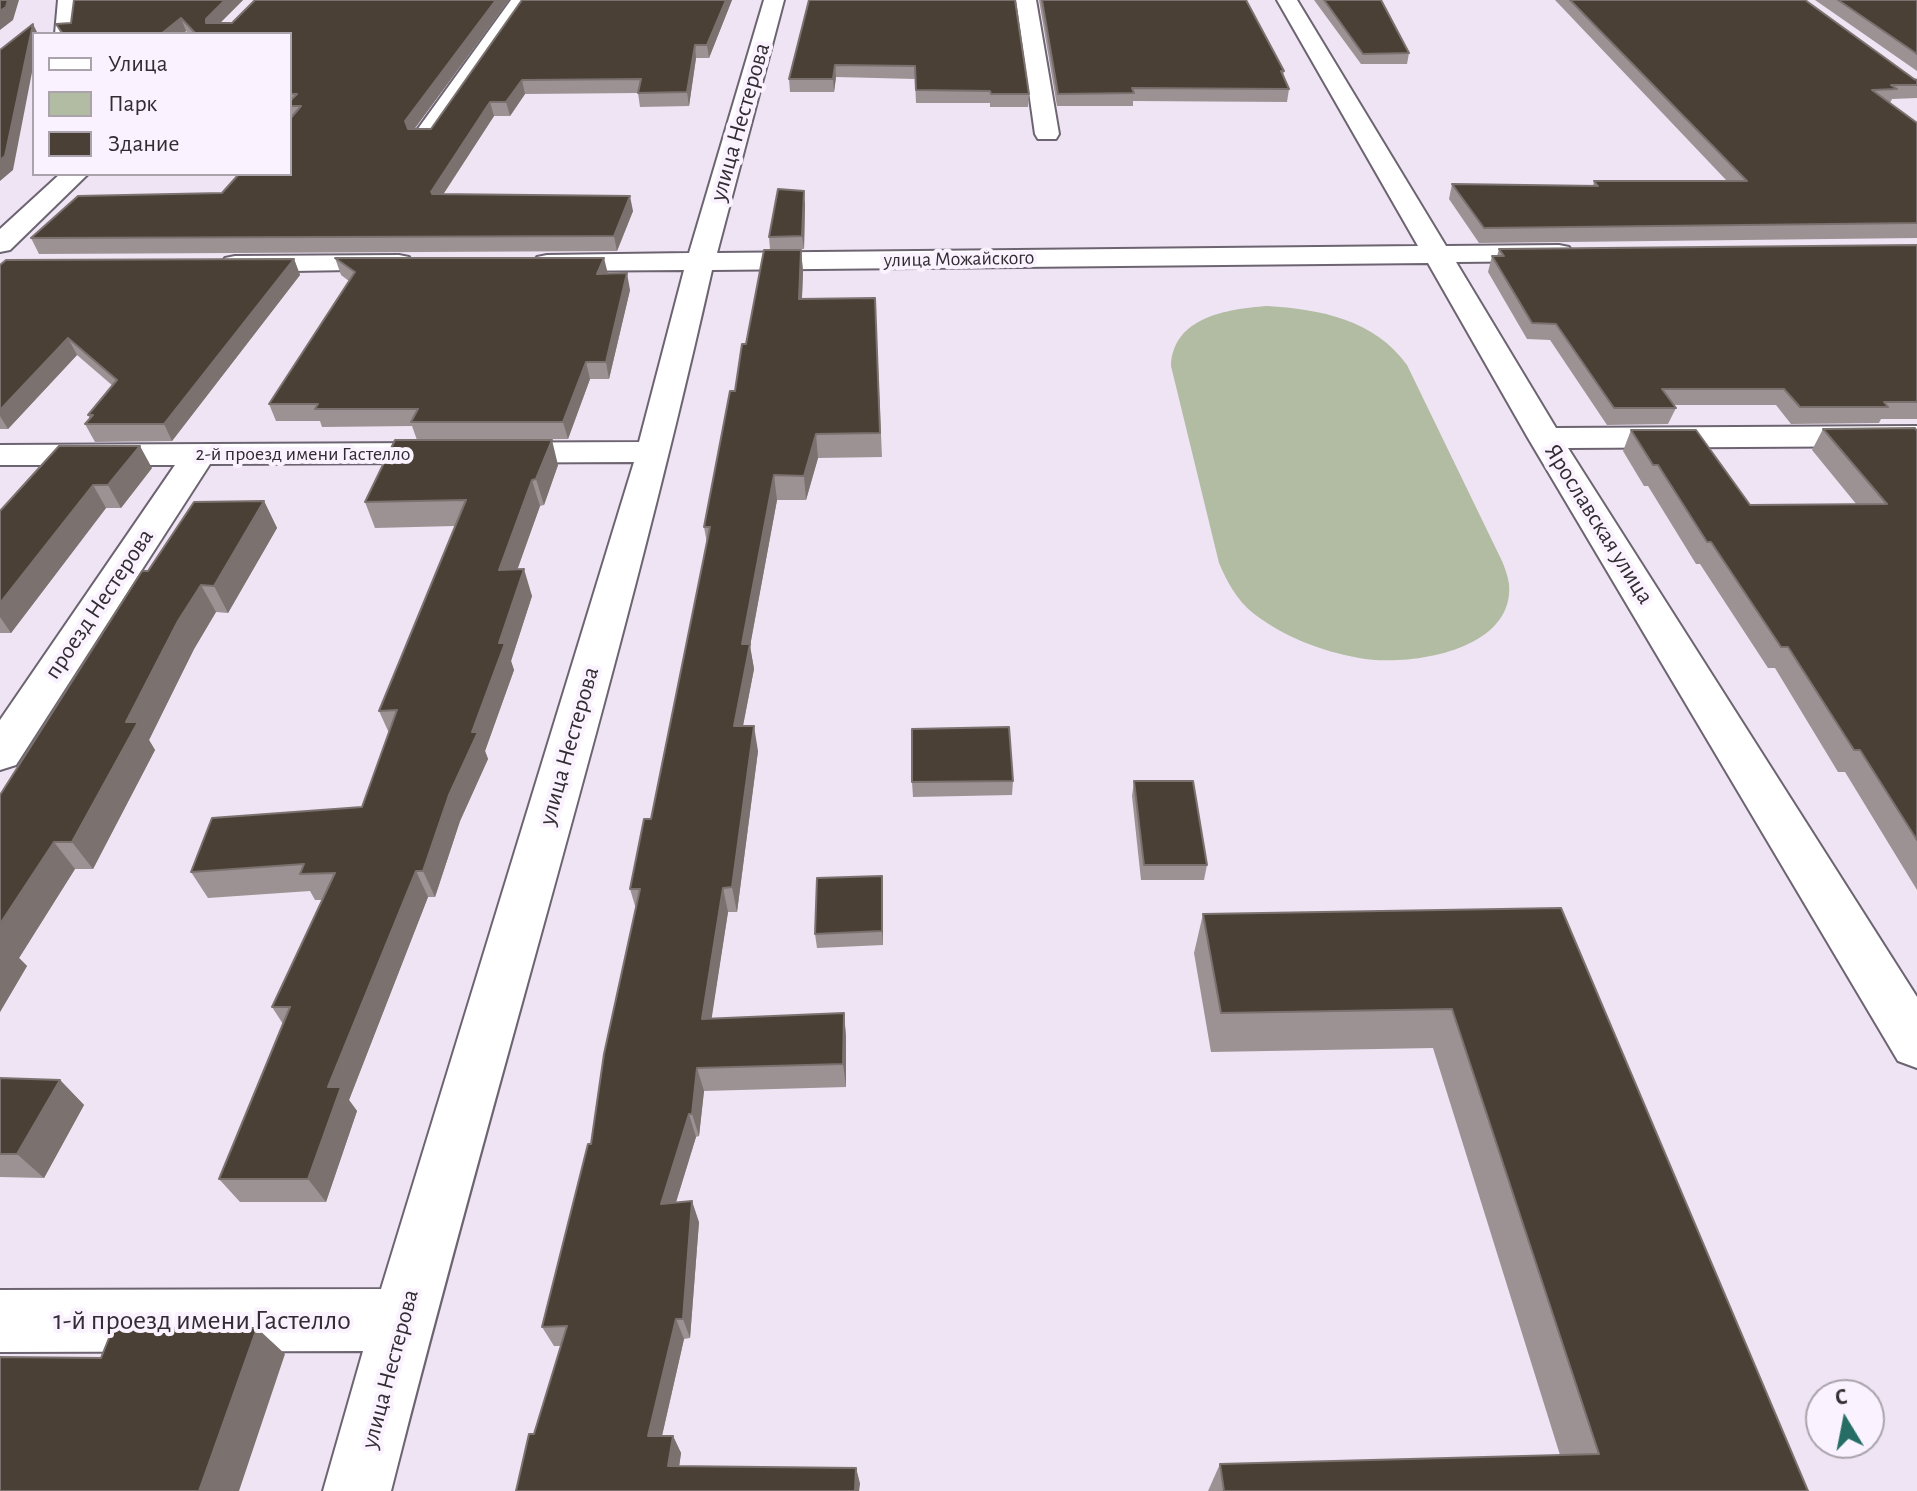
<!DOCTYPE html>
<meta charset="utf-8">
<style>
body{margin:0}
#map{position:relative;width:1917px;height:1491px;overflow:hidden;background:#eee4f3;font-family:"Alegreya Sans",sans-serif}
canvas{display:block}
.legend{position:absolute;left:32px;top:32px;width:260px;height:144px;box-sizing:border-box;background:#faf2fe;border:2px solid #aaa3ac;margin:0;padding:10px 14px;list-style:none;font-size:24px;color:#312d32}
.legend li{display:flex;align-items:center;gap:16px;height:40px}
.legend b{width:40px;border:2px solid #aaa3ac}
.north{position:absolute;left:1805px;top:1379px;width:80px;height:80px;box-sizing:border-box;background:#faf2fe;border:2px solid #aaa3ac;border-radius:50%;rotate:350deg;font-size:22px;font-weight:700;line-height:32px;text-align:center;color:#312d32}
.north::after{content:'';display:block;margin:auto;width:28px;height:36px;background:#266e65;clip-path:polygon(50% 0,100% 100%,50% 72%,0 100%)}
</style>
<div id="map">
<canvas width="1917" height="1491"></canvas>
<ul class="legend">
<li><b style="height:10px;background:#fff"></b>Улица</li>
<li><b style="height:22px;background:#b2bca2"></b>Парк</li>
<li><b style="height:22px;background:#4a4036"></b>Здание</li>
</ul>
<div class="north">С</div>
</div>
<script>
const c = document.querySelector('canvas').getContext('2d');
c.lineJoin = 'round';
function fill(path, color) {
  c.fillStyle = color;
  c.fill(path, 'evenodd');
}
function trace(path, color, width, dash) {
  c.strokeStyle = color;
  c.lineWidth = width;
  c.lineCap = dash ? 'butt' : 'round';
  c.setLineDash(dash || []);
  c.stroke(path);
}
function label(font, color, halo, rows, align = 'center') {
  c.font = font + ' "Alegreya Sans",sans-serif';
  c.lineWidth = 8;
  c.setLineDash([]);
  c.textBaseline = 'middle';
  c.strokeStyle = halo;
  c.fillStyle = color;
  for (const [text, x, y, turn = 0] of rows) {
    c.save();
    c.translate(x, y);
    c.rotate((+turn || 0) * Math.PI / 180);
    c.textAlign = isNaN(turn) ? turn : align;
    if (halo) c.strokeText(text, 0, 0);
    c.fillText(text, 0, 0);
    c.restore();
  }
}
fill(new Path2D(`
 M1267,306C1320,309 1375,320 1407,365L1502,561C1505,568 1508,577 1509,584C1515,652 1406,667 1359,658C1321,651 1284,637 1253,613C1237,600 1227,582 1219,563L1171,366C1173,317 1227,309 1267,306Z`), '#b2bca2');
const minor = new Path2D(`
 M58,0H78L75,34H55Z
 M511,0H531L433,142H415L412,137Z
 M764,0H784L717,253L1418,246L1277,0H1297L1446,246L1559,245L1569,247L1573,253L1569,259L1559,261L1456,262L1556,428L1917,426V446L1568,448L1917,997V1068L1898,1061L1528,438L1428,263L712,270C620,680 494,1083 391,1491H323L363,1351L0,1352V1290L381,1289L634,462L210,464L16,765L0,770V720L175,465H0V445L639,442L684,270L547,271L537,269L533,263L537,257L547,255L689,253Z
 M1016,0H1036L1059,134L1056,139H1038L1035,134Z
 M60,174H88L10,250L0,252V229Z
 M399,255L409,257L413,263L409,269L235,272L225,270L221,264L225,258L235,256Z`);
trace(minor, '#6d6471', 4);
fill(minor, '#fff');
fill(new Path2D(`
 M243,0L220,23H232L255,0H509L414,129H431L522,0H732L709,58H696L689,106L640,107L638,93L525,94L510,116H494L443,194L633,211L617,251L39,254L31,238L222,193L290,174V34H189L186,31L183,34H61L56,24L71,23Z
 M809,0L1029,94L1028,107H990V103H916L915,79L836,77L834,92H790L789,79Z
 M1039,0H1246L1284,71L1283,76L1289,89L1287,102L1133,101V106H1057Z
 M1314,0H1381L1409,53L1407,64H1361Z
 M1555,0H1805L1914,79L1917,80V98L1892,99L1890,103L1917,123V238L1479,243L1449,199L1452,184L1593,186L1594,181H1727Z
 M1815,0H1917V71Z
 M805,204L804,249H770L769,237Z
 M1917,245V419H1881L1879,423L1791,424L1776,405H1674L1676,408L1668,424L1607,425L1550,340L1527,339L1488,272L1492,256H1497L1499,249Z
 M801,250L803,272L802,298H875L882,457L818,458L806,500H777L750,646L754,669L743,726L758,751L737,912H728L711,1019L844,1013L846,1037V1087L704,1091L699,1136L696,1137L676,1202L699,1222L690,1338L684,1339L662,1436H673L681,1453L679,1466L856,1468L860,1484L516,1491L561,1346H554L542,1327L591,1144L636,909L630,889L651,819L707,543L704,527L746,344Z
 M335,258L608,274L630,290L609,379H590L568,439L417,440L412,426L322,427L320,421H276L269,404L349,281L341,275Z
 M294,259L300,275L172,441L95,442L85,424L90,419L88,415L113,386L77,355L8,429H0V265Z
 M1823,429L1917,431V890L1845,772H1838L1775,668H1768L1700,564H1696L1648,486H1644L1623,451L1631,430L1750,505H1857L1812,450Z
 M558,465L544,505L540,506L517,569L532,596L511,661L514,670L485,751L488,759L460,821L435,897H428L349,1100L357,1111L326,1202H240L219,1179L283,1024L272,1007L322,900H315L310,891L208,898L191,872L362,807L389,733L379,711L455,526L375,528L365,502Z
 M152,468L121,508H106L11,633H0V511Z
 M264,501L277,528L228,613L216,612L194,649L149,740L155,750L93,869H75L19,958L27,966L0,1012V795L148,571Z
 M1013,781L1012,795L913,797L912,782Z
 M1134,781L1207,865L1204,880H1141L1132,796Z
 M882,876L883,945L817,948L815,934Z
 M1561,908L1808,1491H1208L1220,1464L1560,1455L1433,1048L1211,1052L1194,953L1203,914Z
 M0,1078L60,1080L84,1105L44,1178L0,1177Z`), '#9c9294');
fill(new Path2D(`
 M8,0H19L13,20L0,30V11Z
 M225,0H243L211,32L206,23V19Z
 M496,0H509L410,135L405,121Z
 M726,0H732L709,58L707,45Z
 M181,18L186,31L183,34H161Z
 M33,24L38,34H34V62L13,170L0,181V160Z
 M695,45L696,58L689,106L687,92Z
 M835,65L836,77L834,92L833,79Z
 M522,80L525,94L510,116L506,102Z
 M490,102L494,116L437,204L431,192Z
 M804,191L805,204L804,249L802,236Z
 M630,196L633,211L617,251L614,236Z
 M801,250L803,272L801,321L799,299Z
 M604,258L608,274H597Z
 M294,259L300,275L172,441L164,424Z
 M627,273L630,290L609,379L606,362Z
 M68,338L77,355L8,429L0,416V410Z
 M586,362L590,379L568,439L563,422Z
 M816,434L818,458L806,500L804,476Z
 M552,440L558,465L544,505L536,479Z
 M140,446L152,468L121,508L108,485Z
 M774,475L777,500L750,646L754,669L738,751L734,726L742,644Z
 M532,480L540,506L508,596L499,570Z
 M93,485L106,508L11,633L0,617V603Z
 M264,501L277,528L228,613L214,586Z
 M524,569L532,596L511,661L514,670L485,751L488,759L460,821L435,897L423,871L449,795L472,732L499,643Z
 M201,585L216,612L194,649L149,740L155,750L93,869L72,842L126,722L178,621Z
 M754,726L758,751L737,912L732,887Z
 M54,842L75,869L19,958L27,966L0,1012V924Z
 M416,871L428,897L349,1100L357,1111L326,1202L308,1179L328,1087Z
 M882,876L883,890V945L882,931Z
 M723,888L728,912L708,1042L702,1019Z
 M844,1013L846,1037V1087L843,1064Z
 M697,1068L704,1091L699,1136L692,1114Z
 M60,1080L84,1105L44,1178L17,1154Z
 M689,1114L696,1137L669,1225L661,1204Z
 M692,1201L699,1222L690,1338L683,1319Z
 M676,1319L684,1339L658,1453L648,1436Z
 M257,1328L285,1354L239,1491H199Z
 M673,1436L681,1453L677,1482L668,1466Z
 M856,1468L860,1484L859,1491H855Z`), '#7b716f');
const building = new Path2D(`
 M0,0H8L6,7L0,11Z
 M74,0H225L206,19V23H232L255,0H496L405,121L408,129H431L522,0H726L707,45H695L687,92L638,93L641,79L522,80L506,102H490L431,192H434L432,194L630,196L614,236L31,238L78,196L222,193L239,174H290V119L301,106H290V101L297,94H290V34H196L181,18L161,34H63L56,24L71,23Z
 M809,0H1015L1029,94H991L990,91L916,90L915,66L835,65L833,79H789Z
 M1042,0H1246L1284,71H1281L1289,89L1132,88L1134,93L1058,94Z
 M1324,0H1381L1409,53L1363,54Z
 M1570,0H1805L1914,79L1917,80V85H1891L1897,89L1872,90L1917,123V223L1484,228L1452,184L1598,186L1594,181H1747Z
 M1838,0H1917V54Z
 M33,24L5,156L0,160V50Z
 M778,189L804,191L802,236L769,237Z
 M1917,245V402H1884L1888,407H1800L1784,389H1662L1676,408H1614L1556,324L1532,323L1492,256H1504L1499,249Z
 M764,250H801L799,299L875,298L880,433L816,434L804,476L774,475L742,644H750L734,726H754L732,887L723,888L702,1019L844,1013L843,1064L697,1068L692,1114H689L661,1204L692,1201L683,1319H676L648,1436H673L668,1466L856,1468L855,1491H516L529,1434H534L567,1326L542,1327L588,1144H591L604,1054L640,889H630L644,819H651L710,527H704L730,391H735L742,344H746Z
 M335,258H604L597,274L627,273L606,362H586L563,422H411L418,409H315L318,404H269L355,272Z
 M294,259L164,424H85L93,415H88L117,380L68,338L0,410V265L6,260Z
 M1915,428L1917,431V840L1860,750H1854L1788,647H1781L1711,542H1707L1658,465H1653L1631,430H1696L1750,505L1887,504L1823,429Z
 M395,440H552L536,479L532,480L499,570L524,569L499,643H505L472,732H478L449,795L423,871H416L328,1087H341L308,1179H219L290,1007H272L335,873L300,874L304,864L191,872L212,818L362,807L397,710L379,711L466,500L365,502Z
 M59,446H140L108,485H93L0,603V511Z
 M264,501L214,586L201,585L178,621L126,722H138L72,842H54L0,924V795L142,571H148L194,502Z
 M1009,727L1013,781L912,782V729Z
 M1134,781H1193L1207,865H1144Z
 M882,876V931L815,934L817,878Z
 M1561,908L1808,1491H1224L1220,1464L1599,1454L1452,1009L1221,1013L1203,914Z
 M0,1078L60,1080L17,1154H0Z
 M113,1328H257L199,1491H0V1357L101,1358Z`);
fill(building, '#4a4036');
trace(building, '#7b716f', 2);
label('20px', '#312d32', '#faf2fe', [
 ["улица Можайского",959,259,-1],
 ["2-й проезд имени Гастелло",303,454]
]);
label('24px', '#312d32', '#faf2fe', [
 ["улица Нестерова",740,122,-74],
 ["Ярославская улица",1599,524,58],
 ["проезд Нестерова",99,604,-56],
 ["улица Нестерова",569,746,-74],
 ["улица Нестерова",390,1369,-75]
]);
label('28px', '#312d32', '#faf2fe', [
 ["1-й проезд имени Гастелло",202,1321]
]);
</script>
